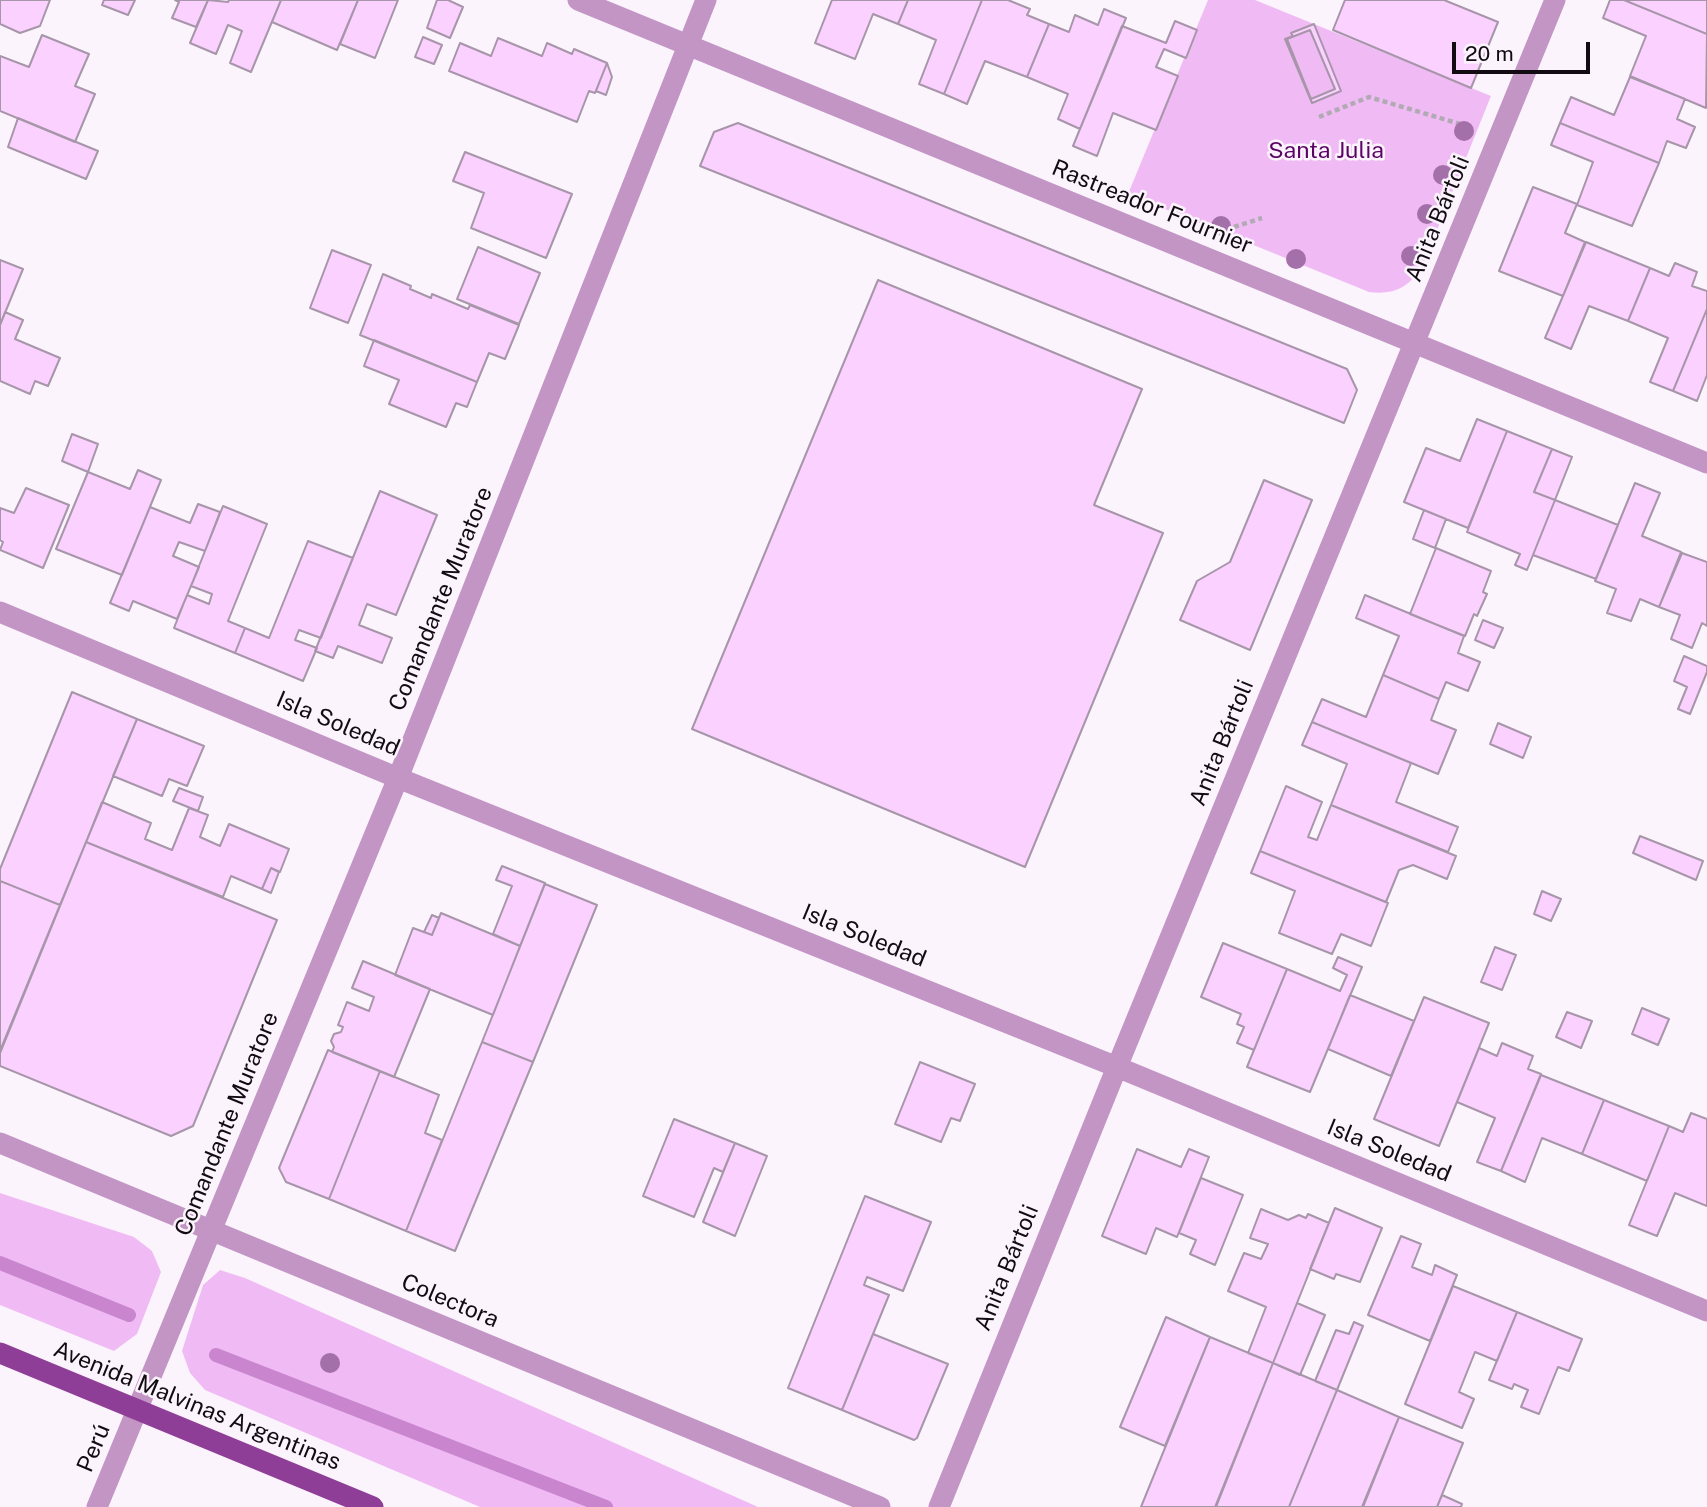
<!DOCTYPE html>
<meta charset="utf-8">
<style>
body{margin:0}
#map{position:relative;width:1707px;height:1507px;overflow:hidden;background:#fcf4fd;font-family:"Public Sans",sans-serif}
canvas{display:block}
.scale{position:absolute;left:1452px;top:42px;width:138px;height:32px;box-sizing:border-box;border:4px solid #120b12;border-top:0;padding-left:9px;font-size:21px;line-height:24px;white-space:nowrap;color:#120b12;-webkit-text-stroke:5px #fcf4fd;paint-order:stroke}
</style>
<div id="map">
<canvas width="1707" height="1507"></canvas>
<div class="scale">20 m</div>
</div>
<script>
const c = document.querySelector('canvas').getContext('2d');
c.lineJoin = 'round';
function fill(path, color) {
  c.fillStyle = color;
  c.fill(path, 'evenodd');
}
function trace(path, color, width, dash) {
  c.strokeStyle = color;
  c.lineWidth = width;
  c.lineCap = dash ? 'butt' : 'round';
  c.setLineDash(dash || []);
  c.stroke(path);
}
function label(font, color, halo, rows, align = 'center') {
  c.font = font + ' "Public Sans",sans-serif';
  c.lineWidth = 5;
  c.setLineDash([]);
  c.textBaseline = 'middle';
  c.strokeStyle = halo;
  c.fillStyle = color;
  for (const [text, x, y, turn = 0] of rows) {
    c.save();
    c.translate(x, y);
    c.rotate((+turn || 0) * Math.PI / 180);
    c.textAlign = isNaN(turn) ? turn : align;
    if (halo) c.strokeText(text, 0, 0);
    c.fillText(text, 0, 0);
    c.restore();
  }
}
fill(new Path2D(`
 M1208,0H1255L1491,96L1422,267C1408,288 1394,295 1369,292L1128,194Z
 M0,1193L134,1237L152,1251L161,1272L137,1334L114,1351L0,1305Z
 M220,1270L245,1278L758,1507H480L205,1390L190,1373L182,1351L203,1285Z`), '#f0bbf4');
trace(new Path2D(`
 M0,1263L129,1315
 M216,1355L606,1507`), '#c986cf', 14);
const building = new Path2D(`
 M0,0H50L40,26L20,33L0,24Z
 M104,0H135L128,15L102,5Z
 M175,0H208L196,27L172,18L179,2Z
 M208,0L228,2L229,0H281L251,72L230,63L242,31L228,25L216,54L190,43Z
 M281,0H358L337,50L272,22Z
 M358,0H398L375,58L340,44Z
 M437,0H448L463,7L450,38L427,28Z
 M832,0H908L898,24L873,14L855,59L815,43Z
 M908,0H982L944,94L919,84L936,40L898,24Z
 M982,0H1008L1030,9L1027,15L1049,24L1027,77L985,61L967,104L944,94Z
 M1345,0H1444L1498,22L1471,88L1333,30Z
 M1610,0H1624L1707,34L1706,108L1630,76L1646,36L1603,18Z
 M1624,0H1707V34Z
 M1104,9L1126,18L1080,129L1058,119L1068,94L1027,77L1049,24L1069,32L1075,15L1098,25Z
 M1175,21L1197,30L1186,58L1164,49L1156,67L1178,76L1156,130L1113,113L1097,156L1073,146L1122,26L1166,43Z
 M1314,24L1341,91L1312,103L1285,39L1293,36L1291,33Z
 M1310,30L1335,89L1311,99L1287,39Z
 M42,35L89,54L75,86L95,94L75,142L0,111V56L29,67Z
 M423,37L442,45L434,64L415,57Z
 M498,38L542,56L547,43L572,54L574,49L607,63L595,93L589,91L577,122L449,71L460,43L491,56Z
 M607,63L612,77L606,95L596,91Z
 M1630,77L1685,99L1677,119L1695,127L1686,148L1667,141L1659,163L1560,123L1571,97L1614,115Z
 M18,118L98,151L86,179L8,147Z
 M738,123L1347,369L1357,390L1344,423L700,166L714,132Z
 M1560,123L1659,163L1632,226L1577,205L1593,162L1551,145Z
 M465,152L572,194L546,258L471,228L484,193L453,181Z
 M1533,187L1577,204L1565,233L1585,242L1563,296L1499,271Z
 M1586,242L1650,268L1628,321L1589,306L1571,349L1545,338Z
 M478,247L540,273L519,324L457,299Z
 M332,250L371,265L348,323L310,308Z
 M0,260L23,269L0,325Z
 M1675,263L1697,272L1692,286L1707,291V309L1673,391L1650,382L1668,338L1628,321L1650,268L1669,276Z
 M383,274L411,286L410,289L431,298L432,294L468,309L470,305L519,325L505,359L489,353L477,382L360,335Z
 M878,280L1142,389L1094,505L1163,533L1025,867L692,729Z
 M1707,309V375L1697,401L1673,391Z
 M5,312L23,320L15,339L60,358L48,386L35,381L30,394L0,381V325Z
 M374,340L477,382L467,407L456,403L446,427L389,404L399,380L364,366Z
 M1477,419L1507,431L1468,528L1404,502L1426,448L1460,461Z
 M1507,431L1552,449L1534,492L1555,500L1527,570L1515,565L1520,554L1467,532Z
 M72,434L98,444L88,472L62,461Z
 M1552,449L1572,457L1555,500L1534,492Z
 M138,470L161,480L122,575L56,549L88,472L130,489Z
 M1264,480L1312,500L1250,650L1180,620L1197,581L1230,562Z
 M1635,483L1660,493L1642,536L1681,552L1659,607L1640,599L1631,621L1607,613L1616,589L1595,581Z
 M26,488L69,505L43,568L0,550L3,542L0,540V508L14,513Z
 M380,491L437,515L396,615L367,604L359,625L392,638L382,663L338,646L333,658L315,651Z
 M1555,500L1618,525L1596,579L1533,555Z
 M198,504L220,512L205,551L179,542L173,556L199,567L177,619L133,601L129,611L110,603L150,507L190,523Z
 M223,506L267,524L228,621L245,628L235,653L174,628L187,595L209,604L212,594L191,586Z
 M1424,510L1446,519L1435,548L1413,539Z
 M308,541L353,558L321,638L299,630L295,640L317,648L303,681L235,653L245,628L269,638Z
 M1436,548L1491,571L1483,592L1487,594L1477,616L1474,614L1465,636L1410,614Z
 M1682,553L1707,562V626L1702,623L1692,648L1671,639L1680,615L1659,607Z
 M1365,595L1464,636L1458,653L1480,662L1468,691L1446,682L1439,699L1383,675L1399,636L1356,618Z
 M1483,620L1503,628L1494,648L1475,640Z
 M1684,656L1707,666V672L1690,714L1678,709L1687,687L1674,681Z
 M1383,675L1439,699L1431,720L1456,730L1438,774L1312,722L1322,699L1366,717Z
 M72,692L137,719L60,905L0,881V869Z
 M137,719L204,746L187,786L169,779L162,796L113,776Z
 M1312,722L1411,763L1396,802L1458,827L1448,852L1331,805L1347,764L1302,745Z
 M1498,723L1531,737L1523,758L1490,744Z
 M1286,786L1322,802L1308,837L1317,840L1331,805L1456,856L1447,879L1413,865L1399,870L1386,902L1260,851Z
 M179,788L203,797L198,811L173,801Z
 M102,802L151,823L145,839L172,850L189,808L208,815L200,837L220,846L229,824L289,849L280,872L271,868L262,889L231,876L223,897L86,842Z
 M1640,836L1703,861L1696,880L1633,853Z
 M86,842L277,920L193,1126L171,1136L0,1066V1053Z
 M1260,851L1388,903L1371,946L1341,934L1332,954L1279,933L1295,891L1251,873Z
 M502,866L545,883L520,946L493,934L512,886L496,880Z
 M271,868L279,872L271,893L262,889Z
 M0,881L60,905L0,1051Z
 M545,884L597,905L533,1062L482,1042Z
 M1542,891L1561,899L1551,921L1534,914Z
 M441,913L520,946L493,1015L395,975L413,928L432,935Z
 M432,915L439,918L432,935L424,932Z
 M1223,943L1287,969L1254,1050L1237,1043L1244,1027L1237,1024L1241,1014L1201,997Z
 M1495,947L1516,955L1502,990L1481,982Z
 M1338,957L1362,967L1310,1092L1247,1067L1287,969L1340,991L1347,975L1333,968Z
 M363,961L430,989L394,1077L332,1052L334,1047L331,1041L334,1034L341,1032L343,1027L338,1025L347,1002L369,1011L374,997L352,988Z
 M1350,995L1414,1021L1391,1076L1328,1049Z
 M1424,997L1489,1023L1439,1146L1374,1119Z
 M1642,1008L1669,1019L1658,1045L1632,1034Z
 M1567,1012L1592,1021L1581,1048L1556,1037Z
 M482,1042L533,1062L455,1251L406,1231Z
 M1502,1043L1533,1056L1528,1069L1541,1074L1501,1171L1477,1162L1495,1118L1457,1102L1479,1048L1497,1056Z
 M328,1050L380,1071L329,1199L286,1182L279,1168Z
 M920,1062L975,1084L960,1121L951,1118L941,1142L895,1124Z
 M380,1071L439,1095L425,1133L442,1140L406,1231L329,1199Z
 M1541,1075L1604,1100L1582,1154L1542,1138L1525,1182L1501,1171Z
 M1604,1100L1669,1126L1647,1181L1582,1154Z
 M1691,1113L1707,1119V1206L1675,1193L1657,1236L1629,1225L1669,1126L1683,1132Z
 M674,1119L735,1143L723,1172L714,1168L694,1217L643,1196Z
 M735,1143L767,1156L735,1236L703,1222Z
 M1137,1149L1181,1167L1189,1149L1209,1157L1177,1237L1156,1228L1146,1254L1102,1236Z
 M1201,1178L1243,1195L1215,1265L1190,1254L1196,1240L1179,1233Z
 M865,1196L931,1222L903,1291L867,1277L864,1285L889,1295L842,1410L788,1388Z
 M1335,1208L1382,1228L1360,1282L1336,1274L1334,1279L1310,1269Z
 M1261,1209L1288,1220L1299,1215L1306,1218L1308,1214L1329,1223L1273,1363L1248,1353L1266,1307L1228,1291L1244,1253L1261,1259L1268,1244L1250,1238Z
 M1401,1236L1421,1244L1412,1267L1432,1275L1435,1265L1457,1275L1430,1341L1368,1315Z
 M1453,1286L1517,1312L1497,1361L1475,1352L1459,1392L1474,1399L1462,1428L1405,1404Z
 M1297,1303L1325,1315L1300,1375L1273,1363Z
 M1517,1312L1582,1339L1569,1371L1558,1367L1539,1414L1521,1407L1528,1390L1514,1384L1512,1389L1489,1380Z
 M1166,1317L1210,1337L1165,1446L1120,1427Z
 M1354,1322L1363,1326L1337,1390L1315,1381L1336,1330L1349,1334Z
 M873,1334L948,1364L917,1438L914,1440L842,1410Z
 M1210,1337L1273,1363L1215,1507H1141Z
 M1273,1363L1337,1390L1289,1507H1216Z
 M1337,1390L1399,1417L1362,1507H1289Z
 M1399,1417L1463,1443L1437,1507H1363Z
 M1442,1495L1462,1504L1461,1507H1437Z`);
fill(building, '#fbd1ff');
trace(building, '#a795a9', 2);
trace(new Path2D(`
 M1319,117L1369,97L1467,126
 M1234,227L1262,218`), '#b1aab2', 4.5, [5, 3.5]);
trace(new Path2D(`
 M578,0L1707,463
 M0,612L398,778L1117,1067L1707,1311
 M0,1143L880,1507
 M97,1507L398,778L706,0
 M939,1507L1117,1067L1555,0`), '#c295c5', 21);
trace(new Path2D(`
 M0,1353L373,1507`), '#8f3e98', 21);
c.fillStyle = '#a470a9';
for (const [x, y] of [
 [1464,131],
 [1443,175],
 [1427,214],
 [1221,226],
 [1411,256],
 [1296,259],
 [330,1363]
]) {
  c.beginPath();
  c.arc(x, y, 10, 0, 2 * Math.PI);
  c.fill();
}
label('23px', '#5c0465', '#fcf4fd', [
 ["Santa Julia",1326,151]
]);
label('23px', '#120b12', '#fcf4fd', [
 ["Rastreador Fournier",1152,207,22],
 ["Anita Bártoli",1438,219,-68],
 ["Comandante Muratore",441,599,-68],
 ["Isla Soledad",338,724,23],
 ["Anita Bártoli",1222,743,-68],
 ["Isla Soledad",864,936,22],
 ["Comandante Muratore",227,1124,-68],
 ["Isla Soledad",1389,1151,22],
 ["Anita Bártoli",1007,1268,-68],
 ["Colectora",450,1301,23],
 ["Avenida Malvinas Argentinas",197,1406,22],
 ["Perú",94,1448,-67]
]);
</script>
